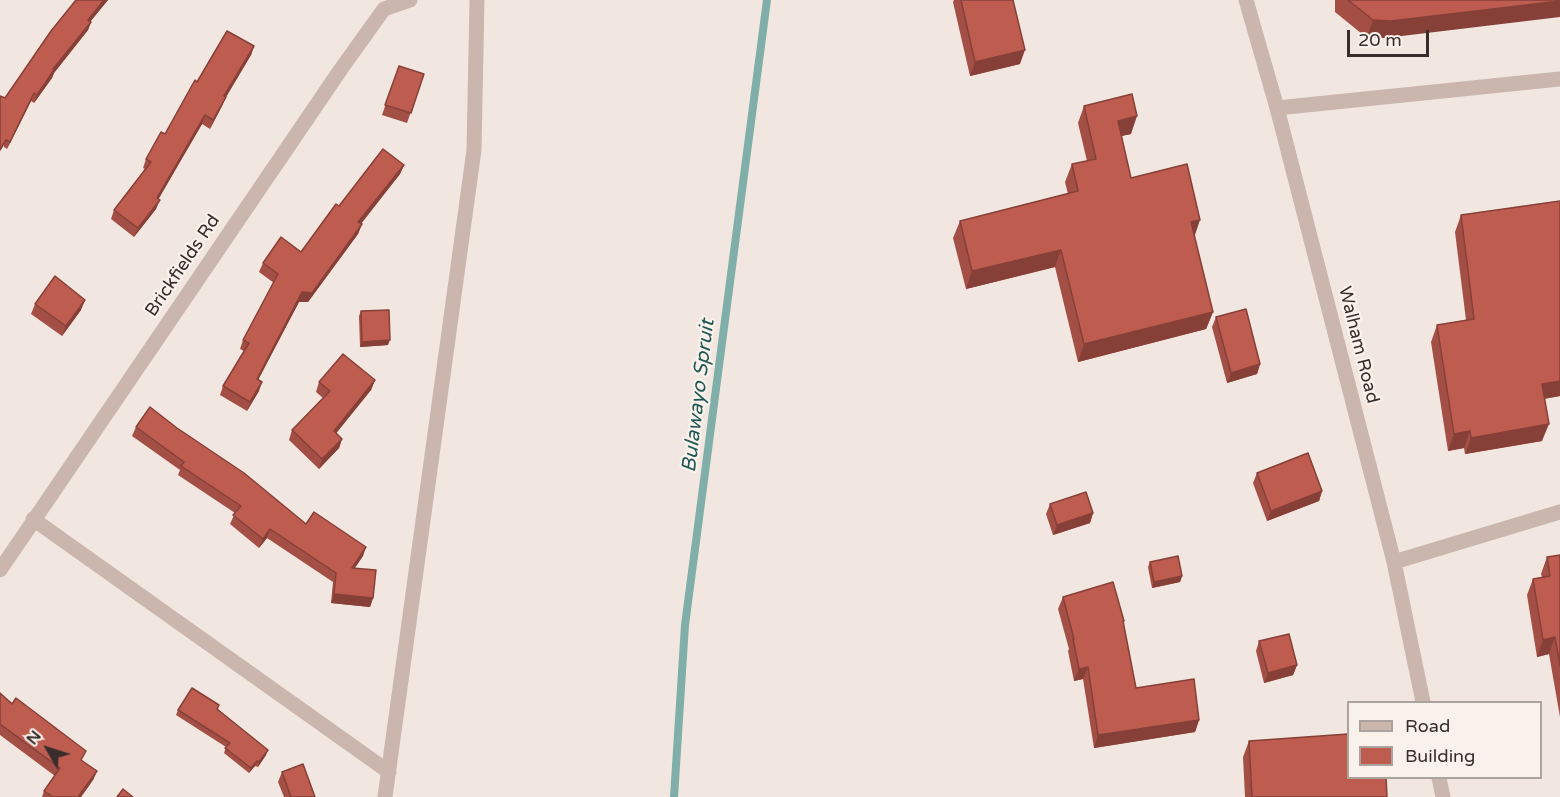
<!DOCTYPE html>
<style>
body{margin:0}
#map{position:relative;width:1560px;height:797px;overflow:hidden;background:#f2e7e0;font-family:"Varela Round",sans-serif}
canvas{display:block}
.legend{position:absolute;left:1347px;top:701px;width:195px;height:78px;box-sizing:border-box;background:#f9f2ec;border:2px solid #aca39f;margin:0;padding:8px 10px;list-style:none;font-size:18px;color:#382d2b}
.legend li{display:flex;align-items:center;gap:12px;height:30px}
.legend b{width:30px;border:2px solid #aca39f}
.north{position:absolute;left:18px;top:719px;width:60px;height:60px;-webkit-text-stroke:4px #f9f2ec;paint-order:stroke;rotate:309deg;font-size:16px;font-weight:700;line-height:24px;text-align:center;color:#382d2b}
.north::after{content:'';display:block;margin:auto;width:21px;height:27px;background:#382d2b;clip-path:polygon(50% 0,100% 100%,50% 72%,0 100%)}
.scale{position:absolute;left:1347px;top:30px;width:82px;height:27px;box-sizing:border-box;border:3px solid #382d2b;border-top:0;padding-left:8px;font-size:18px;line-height:21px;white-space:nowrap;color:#382d2b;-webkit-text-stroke:4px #f9f2ec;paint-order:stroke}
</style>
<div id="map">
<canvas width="1560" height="797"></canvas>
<ul class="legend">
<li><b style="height:8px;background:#cab6ac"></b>Road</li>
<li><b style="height:16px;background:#bf5c50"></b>Building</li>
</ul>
<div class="north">N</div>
<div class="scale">20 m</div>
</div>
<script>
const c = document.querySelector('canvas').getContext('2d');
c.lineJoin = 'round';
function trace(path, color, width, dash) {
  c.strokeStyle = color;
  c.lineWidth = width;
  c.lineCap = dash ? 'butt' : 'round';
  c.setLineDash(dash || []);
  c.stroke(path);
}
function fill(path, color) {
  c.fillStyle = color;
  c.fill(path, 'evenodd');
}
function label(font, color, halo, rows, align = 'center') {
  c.font = font + ' "Varela Round",sans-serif';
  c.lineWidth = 4.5;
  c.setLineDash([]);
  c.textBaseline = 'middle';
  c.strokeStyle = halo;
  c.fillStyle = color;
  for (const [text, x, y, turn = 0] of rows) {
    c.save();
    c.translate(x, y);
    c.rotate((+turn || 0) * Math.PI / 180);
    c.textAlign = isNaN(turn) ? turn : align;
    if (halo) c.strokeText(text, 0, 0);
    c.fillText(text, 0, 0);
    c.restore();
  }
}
trace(new Path2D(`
 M674,797L685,625L767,0`), '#80aea9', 8);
trace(new Path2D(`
 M1246,0L1277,108L1394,562L1423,702
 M1277,108L1560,79
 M33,519L389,772
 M1394,562L1560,512
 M0,570L341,69L384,9L410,0
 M1439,778L1443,797
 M385,797L474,150L477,0`), '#cab6ac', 15);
fill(new Path2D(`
 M76,0H108L90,22H91L88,30L54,73L52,78L34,103L31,101L7,149L4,147L5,98Z
 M954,0H1013L1020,64L970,76L953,2Z
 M1335,0H1560L1385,38H1367L1335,12Z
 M254,46L251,55L226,97L222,106L210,129L202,124L158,199L156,209L134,237L111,219L114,210L145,169L143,168L146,159L165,134L197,82Z
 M399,66L424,74L407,123L382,115Z
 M1084,106L1131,134L1121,136L1131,178L1194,236L1213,312L1206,329L1078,362L1055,267L966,289L953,238L960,221L1068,194L1065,182L1072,164L1087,161L1078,123Z
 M404,165L400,174L361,224H362L358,234L308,302H299L258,379L259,391L247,411L220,395L223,386L244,351L240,349L243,340L274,283L259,272L263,263L301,252L339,206Z
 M1560,201V396L1544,399L1542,441L1465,454L1464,448L1448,451L1431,342L1437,325L1466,320L1455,232L1461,215Z
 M35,304L81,310L62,336L31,314Z
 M361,311L388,345L360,347L359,316Z
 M1216,317L1260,364L1257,374L1227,383L1212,327Z
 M375,380L371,390L336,433L342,439L339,448L319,469L289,440L292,430L323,398L316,392L319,382Z
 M136,427L363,556L354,568L373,598L370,607L331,603L333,582L267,538L259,548L230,524L235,513L178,475L180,470L132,436Z
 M1257,473L1322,491L1319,501L1267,521L1253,483Z
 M1050,504L1093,513L1090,523L1053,535L1046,514Z
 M1560,555V717L1549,654L1537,657L1527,595L1533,579L1542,577L1541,574L1547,557Z
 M1150,562L1182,576L1180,582L1152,588L1148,567Z
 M1063,597L1123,624L1136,688L1199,720L1195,732L1094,748L1083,679L1074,681L1068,651L1069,649L1058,609Z
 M1259,641L1297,665L1293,675L1264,683L1256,651Z
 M0,693L82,761L97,771L93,780L81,797H42L44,791L55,776L0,735Z
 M219,705L218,709L266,755L258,767L255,766L249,773L224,753L226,747L176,715L178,710Z
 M1249,741L1387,797H1245L1243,757Z
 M282,772L315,797H284L278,782Z`), '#a44f45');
fill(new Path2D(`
 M104,0H108L85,28L88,20Z
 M1560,1V17L1385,38H1367L1373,20Z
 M91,22L88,30L54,73L52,78L34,103L37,95L53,69Z
 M254,46L251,55L226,97L222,106L210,129L224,96Z
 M1025,50L1020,64L970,76L975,62Z
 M34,93L31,101L7,149L10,142Z
 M205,115L202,124L154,207L157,198Z
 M1137,116L1131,134L1112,138L1118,121Z
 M404,165L400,174L355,231L358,222Z
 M160,200L156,209L134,237L138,228Z
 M1200,220L1194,238L1191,222Z
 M362,224L358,234L308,302H299L254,388L257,379L302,292Z
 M1061,250L1055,267L966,289L972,271Z
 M85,300L81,310L62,336L66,326Z
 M1213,312L1206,329L1078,362L1084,344Z
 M390,340L388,345L360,347L362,342Z
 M1260,364L1257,374L1227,383L1231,373Z
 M375,380L371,390L330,441L334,431Z
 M1560,381V396L1536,400L1542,384Z
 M262,382L259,391L247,411L250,402Z
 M1549,424L1542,441L1465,454L1471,438Z
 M1470,431L1464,448L1448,451L1454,434Z
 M342,439L339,448L319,469L322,459Z
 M1322,491L1319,501L1267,521L1271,511Z
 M1093,513L1090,523L1053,535L1057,525Z
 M270,529L267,538L259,548L263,539Z
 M366,547L363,556L349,577L352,568Z
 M1182,576L1180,582L1152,588L1154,582Z
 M334,594L373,598L370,607L331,603Z
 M1555,637L1549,654L1537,657L1543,640Z
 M1297,665L1293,675L1264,683L1268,673Z
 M1088,667L1083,679L1074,681L1079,669Z
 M1199,720L1195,732L1094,748L1098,735Z
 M268,750L266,755L258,767L259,762Z
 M257,761L255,766L249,773L251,768Z
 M97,771L93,780L81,797H78Z`), '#864038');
const building = new Path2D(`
 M76,0H104L88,20L91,22L53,69L54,70L37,95L34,93L10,142L6,140L0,150V96L5,98L51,31Z
 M961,0H1013L1025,50L975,62Z
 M1348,0H1560V1L1391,21L1373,20Z
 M227,31L254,46L224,96L226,97L213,120L205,115L157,198L160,200L138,228L114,210L151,162L146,159L161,132L165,134L195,80L197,82Z
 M399,66L424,74L411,113L385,105Z
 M1132,94L1137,116L1118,121L1131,178L1187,164L1200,220L1191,222L1213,312L1084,344L1061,250L972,271L960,221L1078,191L1072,164L1096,159L1084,106Z
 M383,149L404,165L358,222L362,224L312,293L302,292L257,379L262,382L250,402L223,386L249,343L243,340L278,274L263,263L281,237L301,252L336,204L339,206Z
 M1560,201V381L1542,384L1549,424L1471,438L1470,431L1454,434L1437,325L1474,319L1461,215Z
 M55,276L85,300L66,326L35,304Z
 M1246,309L1260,364L1231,373L1216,317Z
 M389,310L390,340L362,342L361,311Z
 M343,354L375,380L334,431L342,439L322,459L292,430L330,391L319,382Z
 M150,407L177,428L244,473L306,524L314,512L366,547L352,568L376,570L373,598L334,594L336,573L270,529L263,539L233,515L241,506L181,466L184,462L136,427Z
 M1308,453L1322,491L1271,511L1257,473Z
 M1086,492L1093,513L1057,525L1050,504Z
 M1560,555V665L1555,637L1543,640L1533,579L1550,576L1547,557Z
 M1178,556L1182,576L1154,582L1150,562Z
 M1113,582L1124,621H1123L1136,688L1194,679L1199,720L1098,735L1088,667L1079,669L1073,639H1074L1063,597Z
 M1289,634L1297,665L1268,673L1259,641Z
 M192,688L219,705L217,709L268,750L259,762L257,761L251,768L225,748L230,743L178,710Z
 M0,693L12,704L16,698L86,751L81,760L97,771L78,797H53L44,791L60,768L0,724Z
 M1348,734V777H1386L1387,797H1252L1249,741Z
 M303,764L315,797H291L282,772Z
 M123,789L133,797H117Z`);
fill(building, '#bf5c50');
trace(building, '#864038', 1.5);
label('18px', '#382d2b', '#f9f2ec', [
 ["Brickfields Rd",183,266,-56],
 ["Walham Road",1358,345,76]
]);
label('italic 20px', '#225854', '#f9f2ec', [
 ["Bulawayo Spruit",699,396,-83]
]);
</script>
